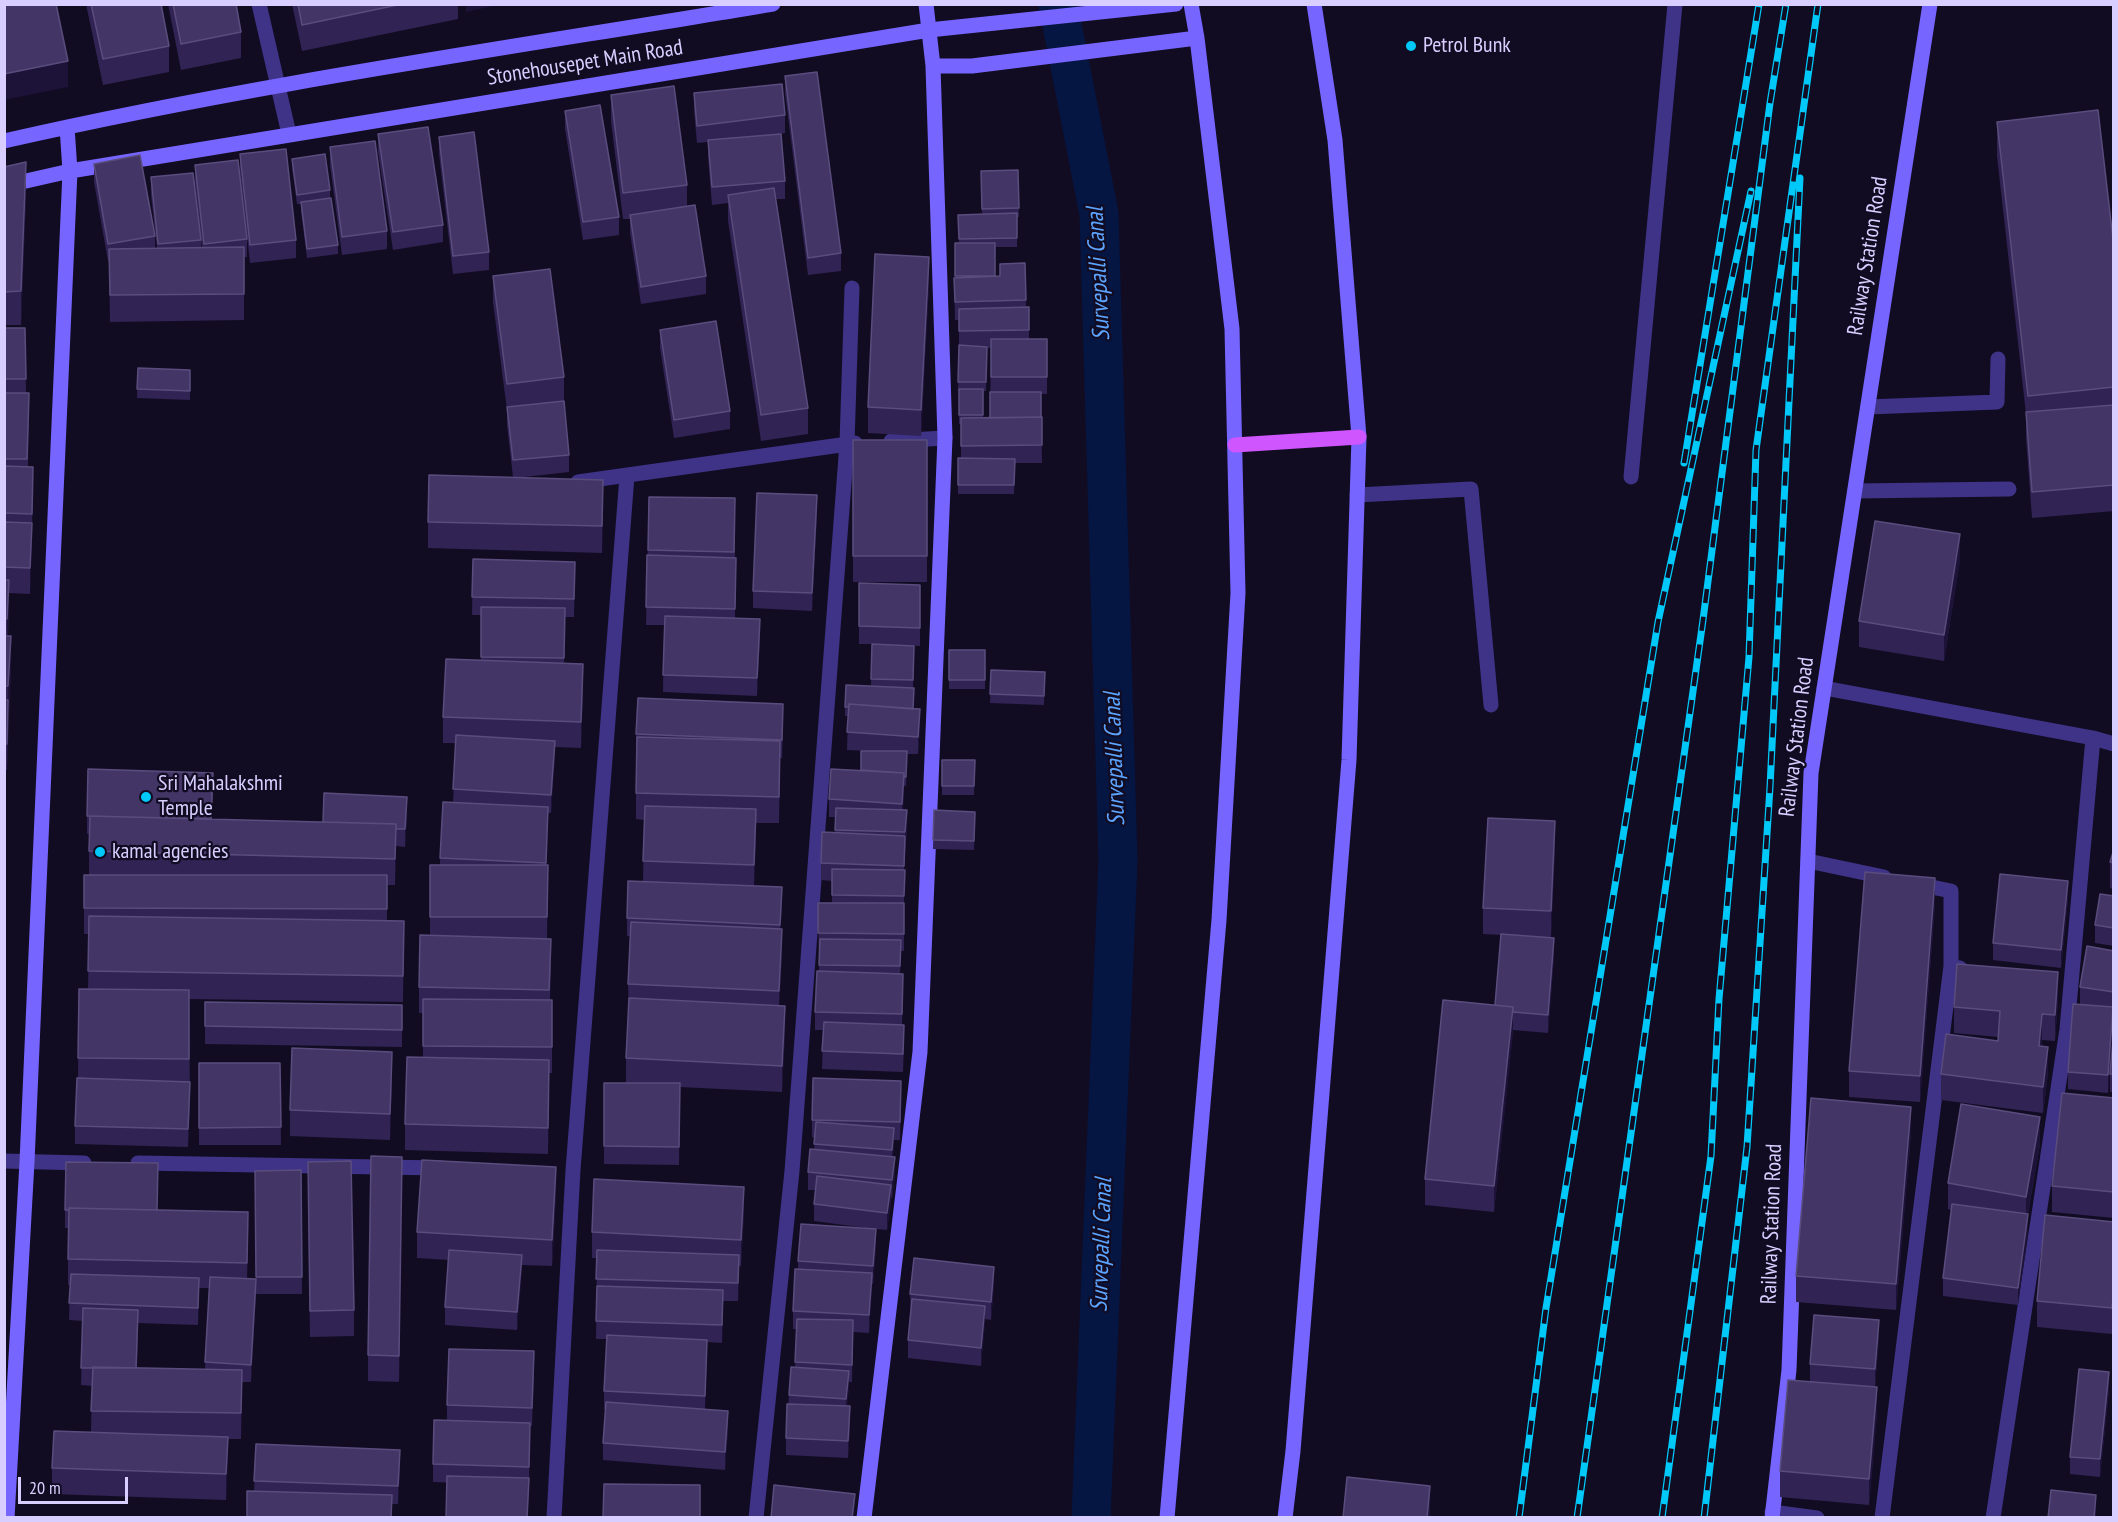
<!DOCTYPE html>
<style>
body{margin:0}
#map{position:relative;width:2118px;height:1522px;overflow:hidden;background:#120c23;font-family:"PT Sans Narrow",sans-serif}
canvas{display:block}
.frame{position:absolute;inset:0;border:6px solid #d8ceff;pointer-events:none}
.scale{position:absolute;left:18px;top:1477px;width:110px;height:27px;box-sizing:border-box;border:3px solid #d8ceff;border-top:0;padding-left:8px;font-size:18px;line-height:21px;white-space:nowrap;color:#d8ceff;-webkit-text-stroke:4px #120c23;paint-order:stroke}
</style>
<div id="map">
<canvas width="2118" height="1522"></canvas>
<div class="frame"></div>
<div class="scale">20 m</div>
</div>
<script>
const c = document.querySelector('canvas').getContext('2d');
c.lineJoin = 'round';
function trace(path, color, width, dash) {
  c.strokeStyle = color;
  c.lineWidth = width;
  c.lineCap = dash ? 'butt' : 'round';
  c.setLineDash(dash || []);
  c.stroke(path);
}
function fill(path, color) {
  c.fillStyle = color;
  c.fill(path, 'evenodd');
}
function label(font, color, halo, rows, align = 'center') {
  c.font = font + ' "PT Sans Narrow",sans-serif';
  c.lineWidth = 4.5;
  c.setLineDash([]);
  c.textBaseline = 'middle';
  c.strokeStyle = halo;
  c.fillStyle = color;
  for (const [text, x, y, turn = 0] of rows) {
    c.save();
    c.translate(x, y);
    c.rotate((+turn || 0) * Math.PI / 180);
    c.textAlign = isNaN(turn) ? turn : align;
    if (halo) c.strokeText(text, 0, 0);
    c.fillText(text, 0, 0);
    c.restore();
  }
}
trace(new Path2D(`
 M1058,4L1099,214L1118,860L1091,1518`), '#051643', 39);
trace(new Path2D(`
 M1868,407L1997,402L1998,359
 M1631,477L1675,4
 M1357,495L1471,489L1491,705`), '#3e3386', 15);
trace(new Path2D(`
 M259,4L289,134
 M891,441L945,438
 M578,482L855,443
 M1855,491L2009,489
 M1824,688L2093,738L2114,744
 M1808,861L1884,877
 M1917,884L1951,891V966L1960,968
 M4,1161L84,1163
 M138,1163L441,1168
 M1772,1512L1817,1518
 M554,1518L573,1170L627,476
 M756,1518L792,1171L847,443L852,288
 M1882,1518L1951,966
 M1993,1518L2067,1029L2093,738`), '#3e3386', 15);
trace(new Path2D(`
 M933,66H972L1197,38
 M4,141C258,83 516,47 773,4
 M4,186L70,171L929,30L1176,4
 M7,1518L27,1162L70,171L67,127
 M864,1518L920,1052L945,438L933,66L926,4
 M1167,1518L1219,920L1238,593L1232,329L1197,38L1191,4
 M1285,1518L1293,1451L1349,760L1359,437L1335,140L1314,4
 M1772,1518L1789,1370L1811,773L1930,4`), '#7765ff', 15);
trace(new Path2D(`
 M1235,445L1359,437`), '#cf55ff', 15);
const rail = new Path2D(`
 M1684,463L1759,4
 M1519,1518L1546,1308L1658,622L1751,191
 M1577,1518L1703,620L1770,103L1786,4
 M1662,1518L1711,1156L1719,999L1749,657L1756,450L1818,4
 M1704,1518L1747,1147L1770,787L1800,178`);
trace(rail, '#00c9f9', 7);
trace(rail, '#120c23', 4.5, [14]);
fill(new Path2D(`
 M86,4H161L169,46V72L103,85Z
 M168,4H236L241,32V58L181,70Z
 M292,4H458V19L302,51Z
 M785,76L841,253V271L808,275L785,93Z
 M694,93L785,115V133L780,134L785,181V199H776L808,408V434L761,441L728,221V203L712,205L708,157V142L697,143L694,111Z
 M611,95L687,185V206L706,276V294L641,304L630,233V219H623L611,121Z
 M565,111L619,217V235L583,240L565,129Z
 M1997,122L2114,248V511L2032,518L2026,438V414L1997,156Z
 M378,134L443,225V242L393,250L378,152Z
 M439,137L489,252V270L453,274L439,154Z
 M330,147L387,231V249L342,255L330,165Z
 M240,154L296,240V258L250,263L240,172Z
 M292,159L330,190V198L338,245V254L307,258L301,211V204H297L292,168Z
 M94,164L155,236V248H157L151,195V177L201,240V248H202L195,183V165L247,239V257H244V320L110,322L109,261H108L94,182Z
 M4,167L26,196L21,325H4Z
 M1018,170L1019,217H1017V247H995V276H1000L1025,263L1026,307H1029V339H1047V394H1041L1042,463H1015L1014,494H958V458H961V424H959V391H958L959,345V320H955L954,278H955V243H959L958,215L982,214L981,171ZM987,348H991L990,418H983V391H986Z
 M493,276L564,377V403L569,455V472L515,478L603,506L602,553L428,548V522L513,477L507,425V410L493,302Z
 M929,283L921,436L868,433V407Z
 M4,328H25L26,393H29L28,467L33,493L30,594L9,593L8,636L11,662L7,770H4Z
 M660,330L730,411V429L674,438L660,348Z
 M138,368L190,370V400L137,398Z
 M853,440H927V582H853Z
 M649,497L735,498V618L760,637L757,696L663,692L664,625H646Z
 M817,513L812,611L753,608V591Z
 M473,559L575,579L574,617H565L564,663L583,690L581,748L555,747L551,813H548L546,865H548L547,939L551,965L550,1000H552V1073H549L548,1154L405,1150V1124L423,1057V1013H419V987L430,935V865H440V858L453,802L456,743H443V717L481,660V615H472Z
 M1960,560L1944,661L1859,647V621Z
 M859,583L920,585V646L893,645L914,655L913,688V709L920,727L918,754H907L906,786H904L903,810L907,827L904,870V951H901L900,974L903,992L902,1025L904,1043L903,1072L822,1069L823,1030H815V1012L819,971L818,903H832V881L821,880V863L835,833V817H829V799L861,770L868,751L847,750L848,716H845V707L871,686L872,644H859Z
 M949,650H985V689H949Z
 M991,670L1045,672L1044,705L990,703Z
 M783,722L782,758H780L779,823H756L754,886L782,905L780,929L782,955L779,1005L785,1032L782,1092L680,1087L679,1165L604,1164V1083H626V1058L629,1010L628,984L630,936H627V918L643,881L644,820L636,819V734Z
 M942,760H975L974,795H942Z
 M213,791L212,819L323,822L407,815L405,847L396,846L395,885H387V921H404L403,1002L189,999L190,1100L188,1147L75,1144V1126L78,1078L79,989H88L89,934H84V875H89V834H87V816Z
 M934,810L975,812L974,850L933,849Z
 M1555,847L1551,937L1554,956L1548,1033L1513,1030L1494,1212L1425,1205V1179L1495,1005L1501,935L1483,934V908Z
 M2114,849V889L2110,888V862Z
 M2114,896V946L2095,943V925Z
 M2068,899L2061,968L1993,960V943Z
 M1935,904L1920,1102L1849,1097V1071Z
 M2114,951L2113,1025L2108,1093L2068,1089V1072L2080,1005V987Z
 M2058,998L2055,1041L2042,1040V1046L2048,1073L2043,1113L1941,1100V1074L1998,1041V1037L1954,1033V1007Z
 M205,1002L402,1005V1047L205,1044Z
 M2114,1029V1092H2110V1074Z
 M199,1063H280L281,1145H199Z
 M392,1078L390,1140L290,1136V1110Z
 M2114,1098V1218L2052,1212V1186Z
 M901,1099L900,1140H894L893,1157L895,1175L892,1198H891L887,1230L876,1229V1246L873,1284H872L869,1333L853,1332L852,1382H849L847,1406L850,1424L848,1458L786,1455V1438L789,1395L795,1367L797,1329H793V1311L798,1269V1261L866,1228L814,1221V1204L815,1190H808V1172L814,1149L815,1138L812,1137V1120Z
 M1911,1133L1896,1310L1796,1302V1276Z
 M2040,1144L2028,1214V1232L2018,1305L1943,1296V1278L1952,1210L1948,1209V1183Z
 M402,1157L399,1382L368,1381V1355Z
 M301,1170L302,1294H256L251,1382H242L241,1439H228L226,1500L52,1494V1468L91,1432L92,1386L81,1385L83,1321L69,1320L70,1285H68V1228H65V1210H157L248,1238L247,1279H256L255,1171ZM199,1288H209L205,1370L137,1368L138,1323L198,1325Z
 M308,1188L354,1310V1336L310,1337Z
 M556,1193L552,1266L522,1265L517,1330L445,1325V1307L449,1260L417,1258V1232Z
 M744,1213L741,1266H739L738,1301H723L722,1343L707,1342L705,1409L728,1429L725,1470L603,1460V1443L606,1409H604V1391L607,1339H596L597,1258H592V1232Z
 M2114,1222L2112,1334L2037,1327V1301Z
 M994,1285L991,1320L985,1319L981,1366L908,1358V1340L911,1312L910,1294Z
 M1879,1337L1875,1387L1877,1413L1869,1505L1780,1497V1471L1810,1381V1364Z
 M534,1369L532,1426H530L529,1485L433,1482V1464L447,1420V1405Z
 M2109,1390L2100,1477L2070,1474V1457Z
 M256,1444L400,1468L398,1504H392V1518H247L254,1491Z`), '#312353');
fill(new Path2D(`
 M466,4H502L466,12Z
 M68,61V87L4,100V74Z
 M26,162V196L21,325V291Z
 M929,257V283L921,436V410Z
 M603,480V506L602,553V526Z
 M817,495V513L812,611V593Z
 M32,523V549L30,594V568Z
 M1960,534V560L1944,661V635Z
 M9,580V606L7,645V619Z
 M760,619V637L757,696V678Z
 M11,636V662L7,770L8,686Z
 M583,664V690L581,748V722Z
 M920,709V727L918,754V737Z
 M555,741V759L551,813V795Z
 M904,773V790L902,821V804Z
 M407,797V815L405,847V829Z
 M548,807V824L546,880V863Z
 M756,809V835L754,891V865Z
 M907,810V827L905,850V832Z
 M1555,821V847L1551,937V911Z
 M396,824V850L395,885V859Z
 M1935,878V904L1920,1102V1076Z
 M2068,881V899L2061,968V950Z
 M782,887V905L780,943V925Z
 M782,929V955L779,1017V991Z
 M1554,938V956L1548,1033V1015Z
 M2058,972V998L2055,1041V1015Z
 M785,1006V1032L782,1092V1066Z
 M1513,1007V1033L1494,1212V1186Z
 M2113,1007V1025L2108,1093V1075Z
 M2042,1014V1040L2039,1072V1046Z
 M2048,1047V1073L2043,1113V1087Z
 M392,1052V1078L390,1140V1114Z
 M549,1060V1086L548,1154V1128Z
 M190,1082V1100L188,1147V1129Z
 M1911,1107V1133L1896,1310V1284Z
 M2040,1117V1144L2026,1223V1197Z
 M894,1128V1145L892,1168V1150Z
 M895,1157V1175L892,1198V1180Z
 M556,1167V1193L552,1266V1240Z
 M891,1185V1203L887,1230V1213Z
 M744,1187V1213L741,1266V1240Z
 M2028,1214V1232L2018,1305V1288Z
 M876,1229V1246L873,1284V1266Z
 M522,1255V1273L517,1330V1312Z
 M994,1267V1285L991,1320V1302Z
 M872,1273V1291L869,1333V1315Z
 M256,1279V1297L251,1382V1365Z
 M2114,1288V1314L2112,1334V1308Z
 M985,1306V1324L981,1366V1348Z
 M1879,1320V1337L1875,1387V1369Z
 M707,1340V1358L705,1413V1396Z
 M242,1370V1396L241,1439V1413Z
 M849,1371V1389L846,1417V1399Z
 M2109,1372V1390L2100,1477V1459Z
 M1877,1387V1413L1869,1505V1479Z
 M850,1406V1424L848,1458V1441Z
 M728,1411V1429L725,1470V1452Z
 M228,1437V1463L226,1500V1474Z
 M400,1450V1468L398,1504V1486Z
 M1430,1486V1518H1427Z
 M855,1494L854,1518H852Z
 M2096,1495V1518H2094Z`), '#1d1238');
const building = new Path2D(`
 M4,4H56L68,61L4,74Z
 M91,4H161L169,46L103,59Z
 M173,4H236L241,32L181,44Z
 M298,4H402L302,25Z
 M817,72L841,253L808,258L785,76Z
 M782,84L785,115L697,126L694,93Z
 M674,86L687,185L623,193L611,95Z
 M600,105L619,217L583,222L565,111Z
 M2098,110L2114,248V387L2028,396L1997,122Z
 M428,127L443,225L393,232L378,134Z
 M474,132L489,252L453,256L439,137Z
 M781,134L785,181L712,187L708,140Z
 M375,141L387,231L342,237L330,147Z
 M286,149L296,240L250,245L240,154Z
 M325,154L330,190L297,195L292,159Z
 M140,155L155,236L108,244L94,164Z
 M238,160L247,239L204,244L195,165Z
 M26,162L21,291L4,292V167Z
 M1018,170L1019,208L982,209L981,171Z
 M193,173L201,240L158,244L151,177Z
 M774,188L808,408L761,415L728,195Z
 M331,198L338,245L307,249L301,202Z
 M695,205L706,276L641,287L630,215Z
 M1017,213V238L959,239L958,215Z
 M955,243H995V276H955Z
 M244,247V294L110,295L109,249Z
 M875,254L929,257L921,410L868,407Z
 M1025,263L1026,300L955,302L954,278L1000,276V264Z
 M550,269L564,377L507,384L493,276Z
 M1029,307V330L959,331V309Z
 M716,321L730,411L674,420L660,330Z
 M4,328H25L26,379H4Z
 M991,339H1047V377H991Z
 M959,345L987,347L986,382H958Z
 M138,368L190,370V391L137,389Z
 M959,389H983V415H959Z
 M990,392H1041V417L990,418Z
 M4,393H29L27,459H4Z
 M564,401L569,455L513,460L507,407Z
 M2114,405V485L2032,492L2026,412Z
 M1042,417V445L961,446V418Z
 M853,440H927V556H853Z
 M958,458L1015,459L1014,485H958Z
 M4,466L33,467L32,514L4,513Z
 M429,475L603,480L602,526L428,522Z
 M757,493L817,495L812,593L753,591Z
 M649,497L735,498L734,552L648,550Z
 M1875,521L1960,534L1944,635L1859,621Z
 M4,522L32,523L30,568L4,567Z
 M647,555L736,558L735,609L646,607Z
 M473,559L575,562L574,599L472,597Z
 M4,580H9L7,619H4Z
 M859,583L920,585V628L859,626Z
 M481,607L565,608L564,658L481,657Z
 M665,616L760,619L757,678L663,675Z
 M4,636H11L8,686H4Z
 M872,644L914,646L913,680L871,679Z
 M949,650H985V680H949Z
 M446,659L583,664L581,722L443,717Z
 M991,670L1045,672L1044,696L990,694Z
 M846,685L914,688L913,709L849,704V707H845Z
 M638,698L783,704L782,740L636,734Z
 M4,700H8L7,744H4Z
 M849,704L920,709L918,737L847,732Z
 M456,735L555,741L551,795L453,789Z
 M637,737L780,741L779,797L636,793Z
 M861,751H907L906,777H904V773L861,770Z
 M942,760H975L974,786H942Z
 M88,769L213,773L211,819L87,816Z
 M831,769L904,773L902,804L829,799Z
 M324,793L407,797L405,829H396V824L323,822Z
 M443,802L548,807L546,863L440,858Z
 M645,806L756,809L754,865L643,861Z
 M836,808L907,810L905,832L835,830Z
 M934,810L975,812L974,841L933,840Z
 M90,816L396,824L395,859L89,851Z
 M1488,818L1555,821L1551,911L1483,908Z
 M822,832L905,836L904,866L821,863Z
 M2114,849V863L2110,862Z
 M430,865H548L547,917H430Z
 M832,869L905,870L904,896L832,895Z
 M1865,872L1935,878L1920,1076L1849,1071Z
 M2000,874L2068,881L2061,950L1993,943Z
 M84,875H387V909L84,908Z
 M628,881L782,887L780,925L627,918Z
 M2100,894L2114,896V928L2095,925Z
 M818,903H904V934L818,933Z
 M89,916L404,921L403,976L88,971Z
 M631,922L782,929L779,991L628,984Z
 M1501,934L1554,938L1548,1015L1513,1012V1007L1495,1005Z
 M420,935L551,939L549,990L419,987Z
 M820,939L901,940L900,966L819,965Z
 M2087,946L2114,951V992L2080,987Z
 M1957,964L2058,972L2055,1015L2042,1014L2039,1046L2048,1047L2043,1087L1941,1074L1946,1034L1998,1041L2000,1011L1954,1007Z
 M817,971L903,974L902,1014L815,1012Z
 M79,989L189,990V1059L78,1058Z
 M629,998L785,1006L782,1066L626,1058Z
 M423,999L552,1000V1047L423,1046Z
 M1443,1000L1513,1007L1494,1186L1425,1179Z
 M205,1002L402,1005V1030L205,1026Z
 M2073,1004L2113,1007L2108,1075L2068,1072Z
 M824,1022L904,1025L903,1054L822,1051Z
 M2114,1029V1074H2110Z
 M292,1048L392,1052L390,1114L290,1110Z
 M407,1057L549,1060L548,1128L405,1124Z
 M199,1063H280L281,1127L199,1128Z
 M77,1078L190,1082L188,1129L75,1126Z
 M813,1078L901,1081L900,1122L812,1120Z
 M604,1083H680L679,1147L604,1146Z
 M2062,1093L2114,1098V1192L2052,1186Z
 M1811,1098L1911,1107L1896,1284L1796,1276Z
 M1961,1104L2040,1117L2026,1197L1948,1183Z
 M816,1122L894,1128L892,1150L814,1144Z
 M810,1149L895,1157L892,1180L808,1172Z
 M371,1156L402,1157L399,1356L368,1355Z
 M422,1160L556,1167L552,1240L417,1232Z
 M351,1161L354,1310L310,1311L308,1162Z
 M66,1162L158,1163L157,1210L69,1208V1210H65Z
 M301,1170L302,1277H256L255,1171Z
 M817,1176L891,1185L887,1213L814,1204Z
 M594,1179L744,1187L741,1240L592,1232Z
 M1952,1204L2028,1214L2018,1288L1943,1278Z
 M69,1208L248,1212L247,1263L68,1259Z
 M2045,1215L2114,1222V1288L2112,1308L2037,1301Z
 M801,1224L876,1229L873,1266L798,1261Z
 M449,1250L522,1255L517,1312L445,1307Z
 M597,1250L739,1255L738,1283L596,1279Z
 M914,1258L994,1267L991,1302L910,1294Z
 M795,1269L872,1273L869,1315L793,1311Z
 M71,1274L199,1278L198,1308L69,1303Z
 M210,1277L256,1279L251,1365L205,1362Z
 M597,1286L723,1290L722,1325L596,1321Z
 M912,1299L985,1306L981,1348L908,1340Z
 M83,1308L138,1310L136,1368H81Z
 M1814,1315L1879,1320L1875,1369L1810,1364Z
 M797,1319L853,1320L852,1365L795,1362Z
 M607,1335L707,1340L705,1396L604,1391Z
 M449,1349L534,1351L532,1408L447,1405Z
 M93,1367L242,1370L241,1413L91,1411Z
 M791,1367L849,1371L846,1399L789,1395Z
 M2079,1369L2109,1372L2100,1459L2070,1457Z
 M1788,1380L1877,1387L1869,1479L1780,1471Z
 M606,1402L728,1411L725,1452L603,1443Z
 M787,1404L850,1406L848,1441L786,1438Z
 M434,1420L530,1423L529,1467L433,1464Z
 M54,1431L228,1437L226,1474L52,1468Z
 M256,1444L400,1450L398,1486L254,1481Z
 M447,1476L529,1478L527,1518H446Z
 M1347,1477L1430,1486L1427,1518H1343Z
 M604,1484L700,1485V1518H603Z
 M774,1485L855,1494L852,1518H771Z
 M2051,1490L2096,1495L2094,1518H2048Z
 M247,1491L392,1495L391,1518H247Z`);
fill(building, '#433565');
trace(building, '#5a4d7e', 1.5);
for (const [x, y, r, color] of [
 [1411,46,6,"#00c9f9"],
 [146,797,6,"#00c9f9"],
 [100,852,6,"#00c9f9"]
]) {
  const dot = new Path2D();
  dot.arc(x, y, r, 0, 2 * Math.PI);
  c.fillStyle = color;
  c.fill(dot);
  trace(dot, '#120c23', 2);
}
label('22px', '#d8ceff', '#120c23', [
 ["Petrol Bunk",1423,46],
 ["Sri Mahalakshmi",158,784],
 ["Temple",158,809],
 ["kamal agencies",112,852]
], 'left');
label('22px', '#d8ceff', '#120c23', [
 ["Stonehousepet Main Road",585,63,-9],
 ["Railway Station Road",1868,256,-81],
 ["Railway Station Road",1797,737,-83],
 ["Railway Station Road",1772,1224,-88]
]);
label('italic 24px', '#5ca4ff', '#120c23', [
 ["Survepalli Canal",1099,274,-93],
 ["Survepalli Canal",1115,759,-92],
 ["Survepalli Canal",1102,1245,-88]
]);
</script>
